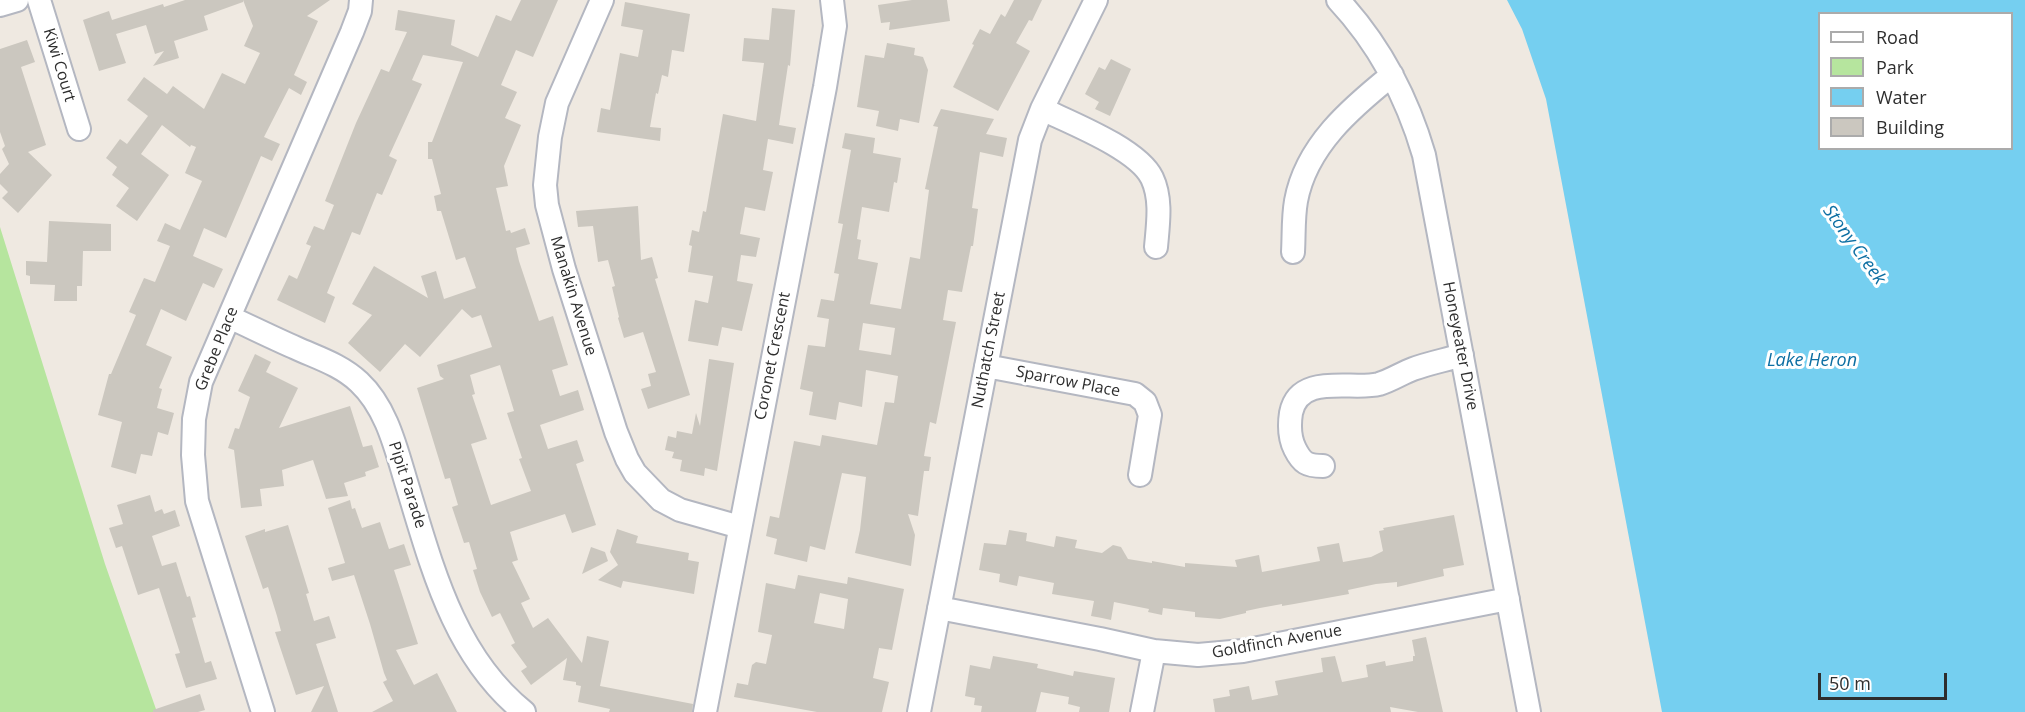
<!DOCTYPE html>
<style>
body{margin:0}
#map{position:relative;width:2025px;height:712px;overflow:hidden;background:#efe9e1;font-family:"Open Sans",sans-serif}
canvas{display:block}
.legend{position:absolute;left:1818px;top:12px;width:195px;height:138px;box-sizing:border-box;background:#fff;border:2px solid #ababab;margin:0;padding:8px 10px;list-style:none;font-size:18px;color:#2e2e2e}
.legend li{display:flex;align-items:center;gap:12px;height:30px}
.legend b{width:30px;border:2px solid #ababab}
.scale{position:absolute;left:1818px;top:673px;width:129px;height:27px;box-sizing:border-box;border:3px solid #2e2e2e;border-top:0;padding-left:8px;font-size:18px;line-height:21px;white-space:nowrap;color:#2e2e2e;-webkit-text-stroke:4px #fff;paint-order:stroke}
</style>
<div id="map">
<canvas width="2025" height="712"></canvas>
<ul class="legend">
<li><b style="height:8px;background:#fff"></b>Road</li>
<li><b style="height:16px;background:#b6e59e"></b>Park</li>
<li><b style="height:16px;background:#75cff0"></b>Water</li>
<li><b style="height:16px;background:#cbc7bf"></b>Building</li>
</ul>
<div class="scale">50 m</div>
</div>
<script>
const c = document.querySelector('canvas').getContext('2d');
c.lineJoin = 'round';
function fill(path, color) {
  c.fillStyle = color;
  c.fill(path, 'evenodd');
}
function trace(path, color, width, dash) {
  c.strokeStyle = color;
  c.lineWidth = width;
  c.lineCap = dash ? 'butt' : 'round';
  c.setLineDash(dash || []);
  c.stroke(path);
}
function label(font, color, halo, rows, align = 'center') {
  c.font = font + ' "Open Sans",sans-serif';
  c.lineWidth = 6;
  c.setLineDash([]);
  c.textBaseline = 'middle';
  c.strokeStyle = halo;
  c.fillStyle = color;
  for (const [text, x, y, turn = 0] of rows) {
    c.save();
    c.translate(x, y);
    c.rotate((+turn || 0) * Math.PI / 180);
    c.textAlign = isNaN(turn) ? turn : align;
    if (halo) c.strokeText(text, 0, 0);
    c.fillText(text, 0, 0);
    c.restore();
  }
}
fill(new Path2D(`
 M0,227L105,564L157,712H0Z`), '#b6e59e');
fill(new Path2D(`
 M1507,0H2025V712H1662L1546,99L1522,29ZM1820,14H2012V148H1820Z`), '#75cff0');
fill(new Path2D(`
 M185,0H243V2L204,16L208,30L174,41L179,58L153,66L164,51L155,54L146,25L116,34L126,63L99,71L83,20L109,11L112,20L163,4L164,7Z
 M243,0H330L307,16L318,21L294,75L307,82L301,95L289,88L264,137L280,144L272,161L261,156L226,238L204,228L193,256L223,269L214,288L203,283L186,321L161,309L146,345L172,357L159,388L162,389L157,408L174,413L168,435L158,432L152,456L141,454L136,474L111,467L122,422L98,415L109,374H111L136,315L129,312L144,278L155,282L170,246L157,241L165,223L180,230L202,181L185,173L196,147L191,145L190,147L162,125L141,154L169,175L137,221L116,206L129,188L112,175L117,167L106,158L120,139L127,144L148,116L127,100L144,77L167,94L173,86L204,109L222,73L245,84L260,53L244,46L253,26Z
 M521,0H558L533,57L516,50L501,85L517,92L505,118L521,125L504,166L508,186L496,188L506,231L510,230L511,233L525,228L530,244L516,248L519,261L539,321L553,316L568,365L552,370L560,396L578,390L584,410L540,425L548,449L577,440L584,461L576,464L596,525L572,533L565,514L510,532L518,560L512,562L530,599L521,603L533,628L548,618L582,663L587,636L609,641L600,686L693,704L692,712H609L610,709L578,702L581,686L576,685V682L563,680L567,658L531,685L521,671L527,667L511,645L515,643L500,613L492,617L480,592L473,570L477,569L469,542L464,543L452,507L458,505L450,478L445,479L417,388L444,379L440,376L437,365L492,347L481,315L472,318L462,309L420,357L405,344L380,372L348,343L372,315L352,304L374,266L428,298L421,276L436,271L444,299L476,288L465,257L456,260L441,211H437L434,196L441,194L432,159H428V142H432L463,62L423,55L412,80L422,84L389,156L397,160L382,195L377,193L360,235L352,232L327,293L335,297L325,323L277,300L289,275L297,279L311,246L306,244L314,226L324,230L334,205L325,201L356,123L381,69L389,72L407,32L395,30L398,10L455,20L451,45L478,57L496,15L511,21ZM500,365L514,411L507,413L522,458L519,459L531,491L491,505L471,444L487,439L472,395L475,394L470,375Z
 M912,0H947L950,21L889,30L890,22L881,23L878,5Z
 M1014,0H1042L1032,21L1029,20L1016,43L1030,51L998,111L953,87L974,45L972,44L980,29L990,34L1001,14L1005,17Z
 M625,2L690,14L684,52L672,50L668,77L662,75L658,94L656,93L650,127L661,128L660,141L597,132L601,108L610,110L620,53L638,57L643,30L621,26Z
 M772,8L795,10L790,66L788,65L779,125L796,128L793,144L768,139L763,170L773,172L765,211L745,207L740,234L760,238L756,257L741,255L737,281L753,284L742,331L722,327L718,346L688,341L695,300L708,303L713,276L688,272L692,246L689,245L692,230L699,232L703,211L706,212L723,114L756,121L764,63L742,61L744,38L769,40Z
 M27,40L35,62L21,67L46,145L28,152L52,175L18,213L2,198L8,192L0,184V174L9,164L2,149L5,146L0,132V49Z
 M887,43L915,48L914,55L923,57L928,70L919,123L900,119L898,131L876,126L879,111L857,107L865,55L884,58Z
 M1111,59L1131,69L1110,116L1095,109L1099,102L1085,94L1099,67L1105,70Z
 M941,109L994,119L986,134L1007,138L1003,157L980,152L972,208L978,209L973,246H971L962,292L948,290L943,320L956,322L936,424L930,422L924,456L931,457L929,471H924L918,516L908,514L915,535L911,566L855,553L860,530L866,477L842,473L825,550L810,546L807,562L774,554L777,539L766,536L770,516L779,518L794,441L820,446L822,435L877,445L885,402L894,403L898,376L866,370L862,407L839,402L836,420L809,415L813,392L800,389L808,345L825,347L829,319L817,317L821,299L834,301L839,274L834,273L843,224L838,223L851,150L842,148L845,133L875,138L873,153L901,158L897,183L894,182L889,212L862,207L857,239L861,240L858,259L878,263L870,304L901,309L910,257L920,259L929,190L925,189L938,127L933,126ZM863,323L895,328L891,355L859,350Z
 M638,206L641,260L652,257L658,278L655,279L690,395L648,409L641,389L651,386L648,374L656,372L643,332L624,338L618,318L619,317L612,287L615,286L608,260L598,262L593,226L578,227L576,211Z
 M49,221L111,224V251H83L82,286H77V301H54L55,285L30,284V276L26,275V261L47,262Z
 M255,354L271,362L266,372L298,388L279,428L350,406L363,447L372,445L379,467L365,472L366,476L344,483L348,496L326,499L313,460L282,470L284,486L260,489L262,506L241,508L234,450L228,448L235,428L239,429L250,397L238,391Z
 M709,359L734,363L717,471L705,468L704,476L680,471L682,460L672,458L674,452L665,450L668,436L676,438L677,431L692,434L696,413L700,426Z
 M150,495L155,512L162,509L164,514L175,510L180,526L152,536L162,566L176,562L187,597L190,596L196,617L192,618L205,663L211,661L217,679L186,688L175,654L180,653L159,588L138,595L122,546L116,548L109,528L123,524L117,505Z
 M350,500L352,509L355,508L362,528L380,522L389,549L404,544L411,565L394,570L418,644L396,650L414,685L437,673L457,712H372L393,701L383,682L387,680L384,673L370,624L354,575L332,581L328,568L345,563L328,508Z
 M1454,515L1464,565L1443,569L1444,576L1397,587V582L1376,584L1348,590L1349,594L1294,604L1282,606V604L1260,608L1246,611V613L1220,619L1195,617V612L1163,608L1162,615L1148,612L1149,609L1114,602L1111,620L1102,618L1091,616L1094,601L1052,594L1054,583L1019,576L1017,586L999,582L1000,574L979,570L984,543L1006,545L1009,530L1027,533L1026,541L1054,547L1056,536L1077,540L1075,548L1102,553L1113,545L1121,547L1128,559L1152,563V561L1185,567V563L1237,567L1235,560L1259,555L1262,572L1320,561L1317,547L1339,543L1343,562L1371,557L1383,551L1379,531L1384,530L1383,528Z
 M288,525L309,593L306,594L314,621L329,616L336,638L316,644L338,712H311L324,686L296,695L275,632L281,631L277,616L268,587L263,589L245,536L265,529V532Z
 M617,529L638,536L636,543L689,553L688,560L699,562L694,594L623,581L621,588L598,580L618,565L610,552Z
 M591,547L605,552L608,561L582,574Z
 M798,575L847,584L848,577L904,589L892,650L879,648L873,678L889,682L882,712H817L734,697L737,683L748,685L752,665L756,662L766,664L772,635L758,632L766,583L795,589ZM820,593L848,599L844,629L814,623Z
 M1426,637L1443,712H1418L1390,707L1391,712H1215L1213,699L1230,696L1229,690L1249,686L1252,700L1278,695L1275,681L1323,672L1321,658L1335,656L1342,682L1368,677L1366,665L1385,661L1386,666L1413,661V656H1415L1412,640Z
 M993,656L1038,664L1037,668L1073,676L1074,671L1115,678L1109,712H1079L1080,707L1068,704L1069,697L1041,692L1036,712H981L982,706L974,705L975,698L965,696L970,665L990,669Z
 M200,694L205,710L198,712H153V710Z`), '#cbc7bf');
const minor = new Path2D(`
 M39,0L79,129
 M602,0L557,103L550,137L545,185L547,205L564,269L616,432L627,459L635,473L661,500L680,510L740,527
 M1338,0C1380,45 1407,97 1424,155L1529,712
 M0,5L17,0
 M1042,109C1071,123 1138,149 1152,178C1162,199 1158,224 1156,247
 M1293,252C1294,235 1293,218 1296,201C1306,146 1351,108 1392,75
 M229,317C251,327 273,338 296,348C318,358 341,365 359,382C387,408 396,449 407,485C432,567 454,656 524,712
 M986,366L1135,394L1145,402L1150,415L1140,475
 M1323,466C1307,466 1302,463 1295,449C1289,437 1289,426 1291,413C1299,372 1353,391 1379,384C1392,380 1402,373 1413,369C1429,363 1446,360 1462,355
 M939,608L1100,639L1154,651L1198,655L1243,651L1508,599
 M263,712L197,501L193,455L194,419L201,382L352,32L360,11L361,0
 M705,712L825,87L835,26L832,0
 M919,712L1030,140L1042,109L1096,0
 M1142,712L1154,651`);
trace(minor, '#b4b7c1', 26);
trace(minor, '#fff', 22);
label('16px', '#2e2e2e', '#fff', [
 ["Kiwi Court",59,65,73],
 ["Manakin Avenue",573,296,73],
 ["Honeyeater Drive",1460,346,79],
 ["Grebe Place",217,349,-68],
 ["Nuthatch Street",989,350,-79],
 ["Coronet Crescent",773,356,-79],
 ["Sparrow Place",1068,382,11],
 ["Pipit Parade",407,485,72],
 ["Goldfinch Avenue",1277,642,-10]
]);
label('italic 18px', '#0d6fa3', '#fff', [
 ["Stony Creek",1854,245,54],
 ["Lake Heron",1812,361]
]);
</script>
